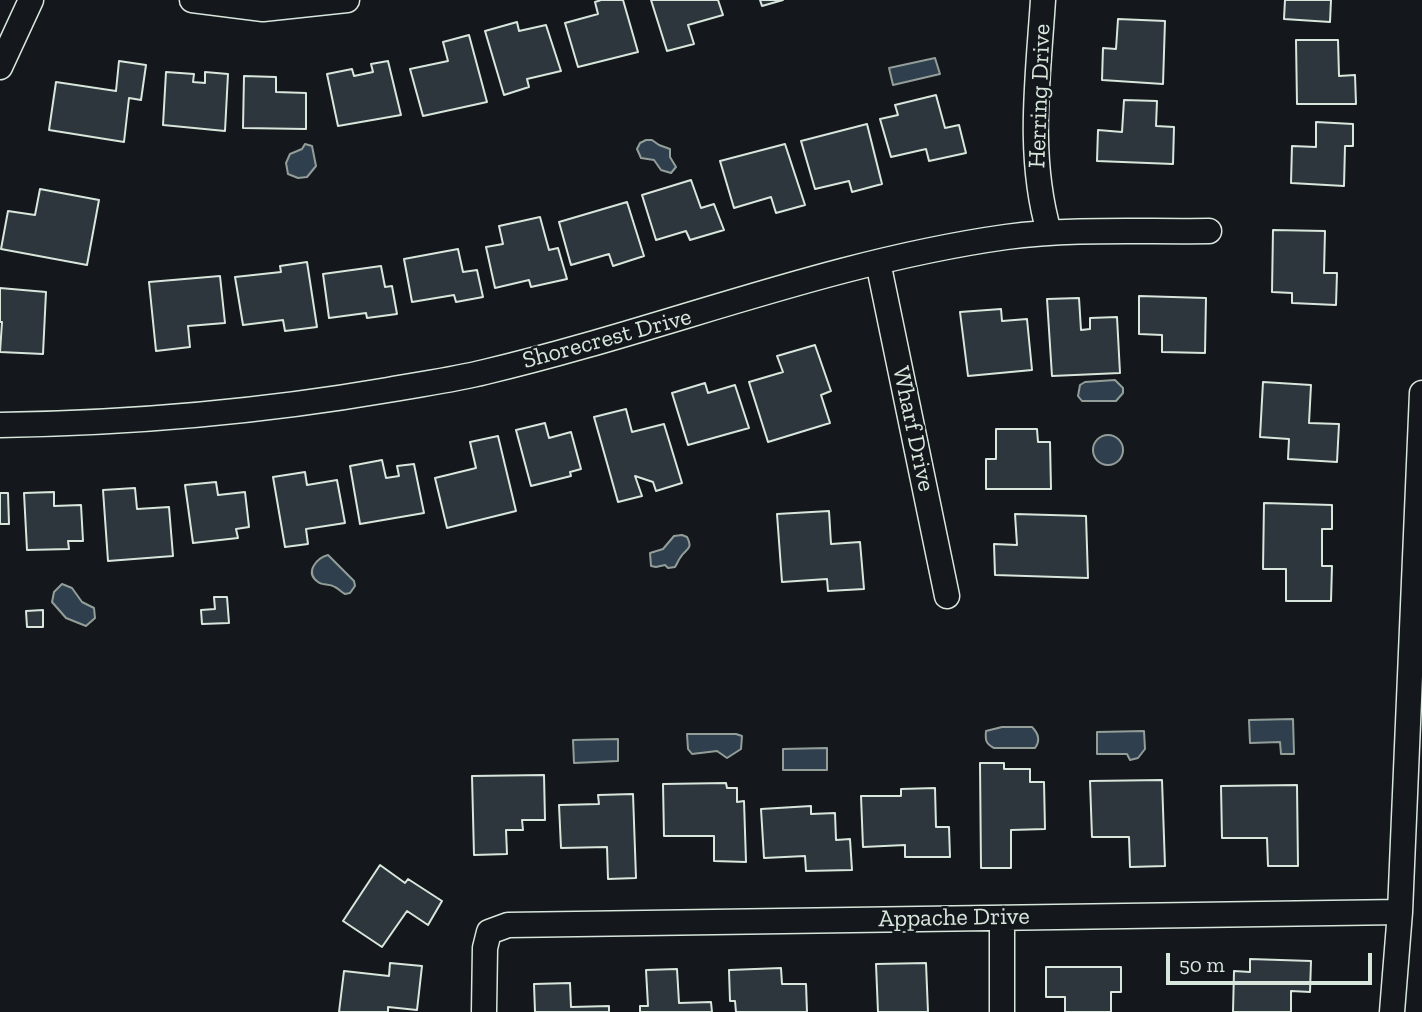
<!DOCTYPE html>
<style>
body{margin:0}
#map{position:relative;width:1422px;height:1012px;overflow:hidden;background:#14181c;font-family:"Zilla Slab",serif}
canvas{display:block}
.scale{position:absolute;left:1166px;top:953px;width:206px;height:32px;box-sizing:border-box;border:4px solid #d8e6dc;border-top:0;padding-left:9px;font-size:21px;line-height:24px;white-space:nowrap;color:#d8e6dc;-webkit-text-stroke:5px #14181c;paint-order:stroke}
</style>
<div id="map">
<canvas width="1422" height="1012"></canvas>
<div class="scale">50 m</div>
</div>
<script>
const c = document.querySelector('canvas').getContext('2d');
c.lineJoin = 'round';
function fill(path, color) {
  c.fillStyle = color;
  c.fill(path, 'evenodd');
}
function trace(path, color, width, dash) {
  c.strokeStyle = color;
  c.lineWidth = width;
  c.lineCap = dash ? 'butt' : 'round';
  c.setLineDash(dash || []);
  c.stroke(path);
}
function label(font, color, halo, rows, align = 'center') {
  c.font = font + ' "Zilla Slab",serif';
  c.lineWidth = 5;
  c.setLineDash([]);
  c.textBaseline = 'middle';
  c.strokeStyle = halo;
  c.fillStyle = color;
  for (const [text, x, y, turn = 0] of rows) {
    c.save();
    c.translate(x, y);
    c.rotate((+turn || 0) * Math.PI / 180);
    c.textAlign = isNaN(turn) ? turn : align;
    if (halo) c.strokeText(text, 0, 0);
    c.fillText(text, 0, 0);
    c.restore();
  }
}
const water = new Path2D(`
 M935,58L940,74L893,85L889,68Z
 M646,140H652L659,145L670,149V157L676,167L671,173L661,170L654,160L641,158L637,149L640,143Z
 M305,144L312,146L316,166L307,177L298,178L288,174L286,163L290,154L302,149Z
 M1115,380L1123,388V393L1116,401H1082L1078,396L1080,385L1085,382Z
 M1093 450a15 15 0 1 1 30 0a15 15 0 1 1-30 0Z
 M682,535L687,537C694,550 685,549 680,558C678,561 677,564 675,567L668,568L665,565L656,567L651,566L650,553L663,549L674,536Z
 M328,555L354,581L355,586L350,593L345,594C341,592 339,589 335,587C329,583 323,586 318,582C304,572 317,558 328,555Z
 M62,584L72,588L82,602L94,608L95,618L86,626L66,618L52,602L54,592Z
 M1293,719L1294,754H1281L1280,742L1250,743L1249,720Z
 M1032,727C1038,733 1041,740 1035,748H994C986,744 985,740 986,731L1002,727Z
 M1144,731L1145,749L1138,758L1130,760L1127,754H1097V732Z
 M687,734H736L742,736L741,749L727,758L717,751L692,754L688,749Z
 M618,739V761L574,763L573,740Z
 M827,748V770H783V749Z`);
fill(water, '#2f3f4d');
trace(water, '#939e99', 2);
const building = new Path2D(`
 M601,0H623L638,52L578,67L565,23L598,14L595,2Z
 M651,0H718L723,15L688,25L694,44L667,51Z
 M760,0H783L762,6Z
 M1285,0H1331L1330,22L1284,19Z
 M1118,19L1165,21L1163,84L1102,80L1103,48L1116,49Z
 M517,22L519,31L546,25L561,71L527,79L529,87L504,95L485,31Z
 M469,35L487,102L423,116L410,69L448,61L443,42Z
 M1296,40H1338L1339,76L1355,75L1356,104H1297Z
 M119,61L146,65L141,100L129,98L124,142L49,130L56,82L116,91Z
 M388,61L401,115L338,126L327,74L352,69L354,76L373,72L371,64Z
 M166,72L194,74L193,82L205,83V72L228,74L225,131L163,125Z
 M244,76L276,77V92L306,93V129L243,128Z
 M936,95L945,128L959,125L966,153L929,161L926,149L891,157L880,119L898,115L895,105Z
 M1124,100L1157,101L1156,126L1174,127L1173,164L1097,161L1098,130L1122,132Z
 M1316,122L1353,124V146H1345L1344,186L1291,183L1292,146L1316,147Z
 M867,124L882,184L852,192L849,181L815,189L801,141Z
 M785,144L805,205L776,213L771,197L734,208L720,161Z
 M691,180L701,208L714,204L724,230L690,240L686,231L656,240L642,195Z
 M40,189L99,200L87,265L1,249L8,211L35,215Z
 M627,202L644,256L613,266L609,254L571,265L559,222Z
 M540,217L549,250L558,248L567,279L531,287L529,280L495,288L486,247L503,244L499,226Z
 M1273,230L1325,231L1324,273H1337L1336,305L1292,303V293L1272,292Z
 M458,249L463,272L477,270L483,297L456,302L454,295L412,302L404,259Z
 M307,262L317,327L285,331L283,320L243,325L235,277L281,272L280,266Z
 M381,266L385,287L392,286L397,314L367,318L366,313L329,318L323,274Z
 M220,276L225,323L188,326L190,347L156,351L149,282Z
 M0,288L46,292L43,354L0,352L2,322H0Z
 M1139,296L1206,298L1205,353L1162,352V335L1139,334Z
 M1079,298L1081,330L1090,329V318L1117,317L1120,373L1052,376L1047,299Z
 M1001,309L1002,321L1027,319L1032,370L968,376L960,312Z
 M815,345L831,391L821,395L830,423L768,442L749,382L783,372L777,356Z
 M1263,382L1311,385L1309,423L1339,424L1337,462L1288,459L1289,439L1260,437Z
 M705,383L708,393L735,385L749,428L688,445L672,393Z
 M626,409L632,432L664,424L682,483L656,491L653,482L635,476L642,496L618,502L594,417Z
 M545,423L549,438L571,432L581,469L570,472L571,476L531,486L516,430Z
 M996,429H1037L1038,442H1050L1051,489H986V459H996Z
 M498,436L516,511L447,528L435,478L476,468L470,442Z
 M382,460L386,478L399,476L397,466L414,464L424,513L360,524L350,466Z
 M305,472L307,485L337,480L345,523L306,529L308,544L285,547L273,477Z
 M216,482L218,495L245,492L249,527L236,529L238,538L193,543L185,485Z
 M135,488L137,509L169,507L173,556L108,561L103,490Z
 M54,492V506L81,505L83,541H68L69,549L27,550L24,493Z
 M0,493H8L9,524H0Z
 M1264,503L1332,505V529H1322V566H1332L1331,601H1286V569H1263Z
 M829,511L831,544L860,542L864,589L828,591L827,579L782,582L777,514Z
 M1015,514L1086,516L1088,578L995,575L994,544L1017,545Z
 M214,597H227L229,623L202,624L201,610L215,609Z
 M43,610V627H27L26,611Z
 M980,763H1004V769H1030V782H1044L1045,829L1011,830V868H981Z
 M544,775L545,820H522L523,830H506L507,854L474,855L472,776Z
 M1162,780L1165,866L1130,867L1129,837H1092L1090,781Z
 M726,783L727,788H737V802L744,801L746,862L714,861V836H664L663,784Z
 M1297,785L1298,866H1268L1267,838H1222L1221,786Z
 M935,788L936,827H949L950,857H905V845L863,847L861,796H901V789Z
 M633,794L636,878L608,879L607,847L561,848L559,805L599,804L598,795Z
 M811,806V814L835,813L836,840L850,839L852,870L806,871L805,856L764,858L761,809Z
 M380,865L405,883L408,879L442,901L428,925L407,911L382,947L343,921Z
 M1250,959L1311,961L1310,992L1291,991V1012H1233L1234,971L1250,972Z
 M390,963L422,966L417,1010L388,1007V1012H339L344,971L389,976Z
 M926,963L928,1012H878L876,964Z
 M1046,967H1121V992H1111V1012H1065V997H1046Z
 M781,968L782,984H806L807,1012H736L735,1001H730L729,970Z
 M677,969L679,1003L711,1002L712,1012H640V1006H648L646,970Z
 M570,983L571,1007L609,1006V1012H535L534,984Z`);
fill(building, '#2c363c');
trace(building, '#d8e6dc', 2);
const minor = new Path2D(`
 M192,0L263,9L347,0
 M1043,0C1038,78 1027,156 1049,232
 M0,67L31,0
 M878,262L947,596
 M0,425C130,423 260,412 388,390C420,384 453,380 485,372C659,331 828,262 1006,237C1073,228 1142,232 1209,231
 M1002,918V1012
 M484,1012L485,948L489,932L508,925L1400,912
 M1392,1012L1400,912L1422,393`);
trace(minor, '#d8e6dc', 27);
trace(minor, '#14181c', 24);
label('24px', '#d8e6dc', '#14181c', [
 ["Herring Drive",1040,96,-88],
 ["Shorecrest Drive",607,339,-15],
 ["Wharf Drive",913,429,78],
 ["Appache Drive",954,918,-1]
]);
</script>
